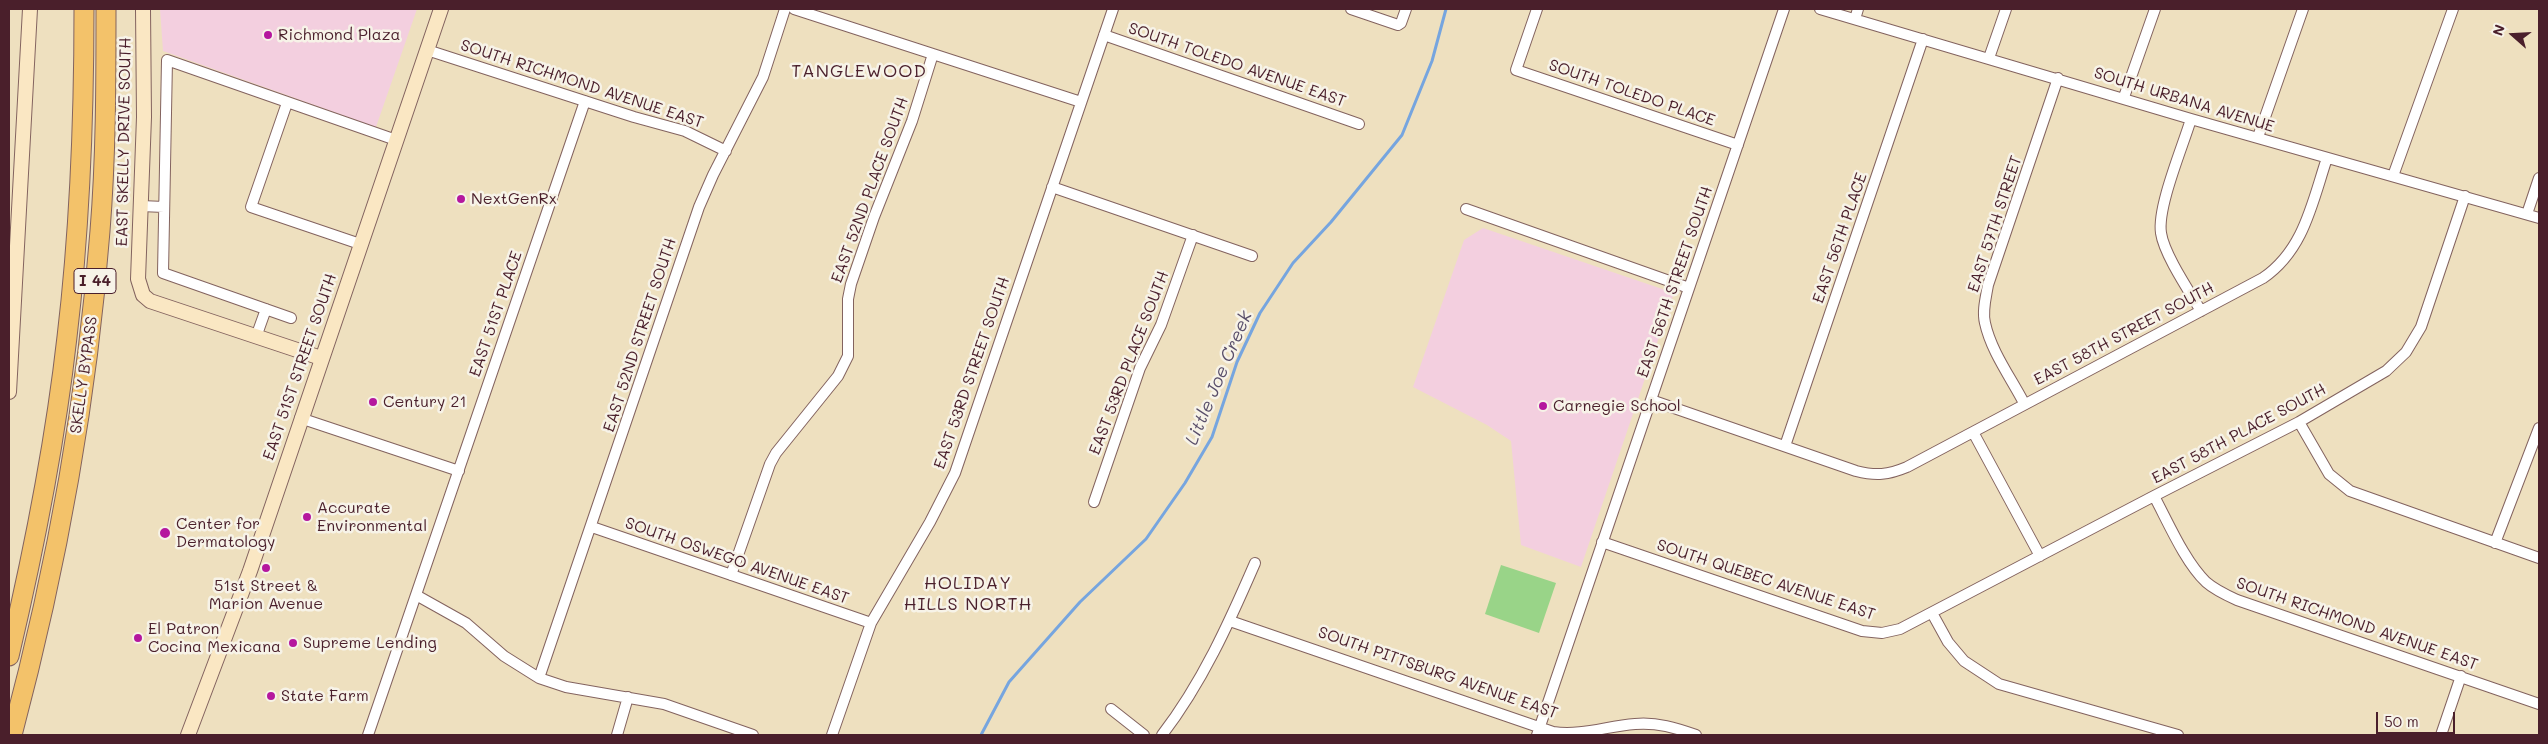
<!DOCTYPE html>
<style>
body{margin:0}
#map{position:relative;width:2548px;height:744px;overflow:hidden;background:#eee0bf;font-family:Mali,sans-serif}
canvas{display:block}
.frame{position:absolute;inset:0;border:10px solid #4a1f2b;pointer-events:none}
.north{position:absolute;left:2488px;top:10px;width:50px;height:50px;-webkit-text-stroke:4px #f7f3e8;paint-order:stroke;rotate:289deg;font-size:14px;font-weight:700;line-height:20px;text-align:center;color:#4a1f2b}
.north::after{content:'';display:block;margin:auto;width:18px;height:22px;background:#4a1f2b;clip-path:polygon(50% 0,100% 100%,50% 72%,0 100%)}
.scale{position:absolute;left:2376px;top:712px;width:79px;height:22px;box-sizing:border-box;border:2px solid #4a1f2b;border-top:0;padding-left:6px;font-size:15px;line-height:18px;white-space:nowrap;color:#4a1f2b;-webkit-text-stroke:4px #f7f3e8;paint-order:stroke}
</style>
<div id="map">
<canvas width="2548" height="744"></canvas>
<div class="frame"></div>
<div class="north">N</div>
<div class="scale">50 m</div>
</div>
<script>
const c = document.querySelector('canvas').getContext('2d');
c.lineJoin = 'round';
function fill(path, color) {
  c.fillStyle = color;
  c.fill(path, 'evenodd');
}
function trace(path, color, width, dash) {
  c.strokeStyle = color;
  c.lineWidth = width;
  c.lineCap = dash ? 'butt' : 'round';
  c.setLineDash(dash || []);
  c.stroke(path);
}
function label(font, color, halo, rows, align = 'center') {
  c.font = font + ' Mali,sans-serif';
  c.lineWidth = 5;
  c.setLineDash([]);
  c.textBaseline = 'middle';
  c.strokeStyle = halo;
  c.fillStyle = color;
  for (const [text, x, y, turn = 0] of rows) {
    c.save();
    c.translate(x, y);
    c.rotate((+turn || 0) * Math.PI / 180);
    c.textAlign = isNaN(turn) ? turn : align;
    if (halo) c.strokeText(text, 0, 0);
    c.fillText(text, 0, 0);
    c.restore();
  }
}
fill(new Path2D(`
 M160,9H417L376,127L163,51Z
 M1483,228L1674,293L1581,567L1521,545L1511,441L1487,425L1413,387L1464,240Z`), '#f3cfdf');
fill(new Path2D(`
 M1501,565L1556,583L1539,633L1485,614Z`), '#99d488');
trace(new Path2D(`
 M981,735L1009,682L1080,602L1146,539L1185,483L1212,437L1237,362L1260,313L1293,263L1331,222L1402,135L1432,61L1446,9`), '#76a5df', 3);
const street = new Path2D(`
 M794,9L1081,102
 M1351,9L1398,25L1401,23L1406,9
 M1537,9L1516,70L1738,145
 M1820,9L2191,119L2539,218
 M1855,19L1858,9
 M1104,35L1359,124
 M427,50L634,117L685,131L726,151
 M1989,58L2006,9
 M2124,97L2155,9
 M287,103L251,207L360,244
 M2191,119C2183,146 2157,207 2161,233C2164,254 2189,291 2201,311
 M2258,137L2303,9
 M2393,176L2453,9
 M1052,187L1252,256
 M141,206L164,207
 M1466,209L1689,288
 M2527,214L2539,178
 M291,318L163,273L167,60L396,140
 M256,337L266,309
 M1651,400L1856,471C1876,476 1888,475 1907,467L2263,278C2304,250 2312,203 2327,158
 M2024,403C2011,378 1991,351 1985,323C1982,311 1986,297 1988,285L2058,78
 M300,418L459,471
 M2299,422L2329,474L2350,491L2539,558
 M1973,432L2040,556
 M1785,446L1923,39
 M2154,496C2168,522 2185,562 2206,582C2215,590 2226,595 2237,600L2539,704
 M1094,502L1140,368L1161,325L1193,235
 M592,527L871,623
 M1602,542L1862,631L1882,633L1900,629L2154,496L2299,422L2386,371L2406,352L2421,327L2465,196
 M2495,543L2539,428
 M731,575L770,464L776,453L838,376L848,356V299L851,284L874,217L912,121L933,54
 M416,595L466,623L504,656L539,678L566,687L664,704L753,735
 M1932,613L1948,642L1964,661L1999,684L2178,735
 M1230,621L1553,732C1582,736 1607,726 1635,724C1657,722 1676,728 1696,735
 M539,678L699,207L713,175L763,77L785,9
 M1111,709L1144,735
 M368,735L585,101
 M617,735L628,697
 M832,735L871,623L930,522L955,473L1113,9
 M1162,735C1202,683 1229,623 1255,563
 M1537,735L1784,9
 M2441,735L2461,676`);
const secondary = new Path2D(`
 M143,9L144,117L138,279L143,295L150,301L321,358
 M9,392L30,9
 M188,735L250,571L441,9`);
const highway = new Path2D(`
 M9,656C34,550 55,444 67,337C80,228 84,118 84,9
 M12,735C56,570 87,402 100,231C106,157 106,83 106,9`);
trace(street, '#83635f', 12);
trace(secondary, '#83635f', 16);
trace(highway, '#83635f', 21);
trace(street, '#fff', 10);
trace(secondary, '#fae7c3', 14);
trace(highway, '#f3c26a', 19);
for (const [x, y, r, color] of [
 [268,35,5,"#b5179e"],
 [461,199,5,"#b5179e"],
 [373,402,5,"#b5179e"],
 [1543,406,5,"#b5179e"],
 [307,517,5,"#b5179e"],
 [165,533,6,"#b5179e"],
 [266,568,5,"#b5179e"],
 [138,638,5,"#b5179e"],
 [293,643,5,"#b5179e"],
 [271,696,5,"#b5179e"]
]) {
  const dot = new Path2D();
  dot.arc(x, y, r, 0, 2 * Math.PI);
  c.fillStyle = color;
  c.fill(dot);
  trace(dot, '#f7f3e8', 2);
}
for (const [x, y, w] of [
 [95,281,42]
]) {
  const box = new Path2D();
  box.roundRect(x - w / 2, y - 12.5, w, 25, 4);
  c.fillStyle = '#f7f3e8';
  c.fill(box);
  trace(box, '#4a1f2b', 1);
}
label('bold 15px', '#4a1f2b', null, [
 ["I 44",95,281]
]);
label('16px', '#4a1f2b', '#f7f3e8', [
 ["Richmond Plaza",278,35],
 ["NextGenRx",471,199],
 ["Century 21",383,402],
 ["Carnegie School",1553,406],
 ["Accurate",317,508],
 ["Environmental",317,526],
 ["Center for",176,524],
 ["Dermatology",176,542],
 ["51st Street &",266,586,"center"],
 ["Marion Avenue",266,604,"center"],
 ["El Patron",148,629],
 ["Cocina Mexicana",148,647],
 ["Supreme Lending",303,643],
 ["State Farm",281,696]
], 'left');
label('16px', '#4a1f2b', '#f7f3e8', [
 ["SOUTH TOLEDO AVENUE EAST",1237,65,19],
 ["SOUTH RICHMOND AVENUE EAST",582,84,18],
 ["SOUTH TOLEDO PLACE",1632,93,19],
 ["SOUTH URBANA AVENUE",2184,100,17],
 ["EAST SKELLY DRIVE SOUTH",124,142,-89],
 ["EAST 52ND PLACE SOUTH",870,190,-70],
 ["EAST 57TH STREET",1995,224,-72],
 ["EAST 56TH PLACE",1840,238,-71],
 ["EAST 56TH STREET SOUTH",1675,282,-71],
 ["EAST 51ST PLACE",496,314,-71],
 ["EAST 58TH STREET SOUTH",2124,334,-28],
 ["EAST 52ND STREET SOUTH",640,335,-72],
 ["EAST 53RD PLACE SOUTH",1129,363,-69],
 ["EAST 51ST STREET SOUTH",300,367,-71],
 ["EAST 53RD STREET SOUTH",972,373,-71],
 ["SKELLY BYPASS",84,375,-82],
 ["EAST 58TH PLACE SOUTH",2239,434,-28],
 ["SOUTH OSWEGO AVENUE EAST",737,561,19],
 ["SOUTH QUEBEC AVENUE EAST",1766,580,18],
 ["SOUTH RICHMOND AVENUE EAST",2357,624,19],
 ["SOUTH PITTSBURG AVENUE EAST",1438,673,19]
]);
c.letterSpacing = '1px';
label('18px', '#4a1f2b', '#f7f3e8', [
 ["TANGLEWOOD",859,71],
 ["HOLIDAY",968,583],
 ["HILLS NORTH",968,604]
]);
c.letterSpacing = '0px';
label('italic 18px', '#594e6a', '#f7f3e8', [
 ["Little Joe Creek",1219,378,-67]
]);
</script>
